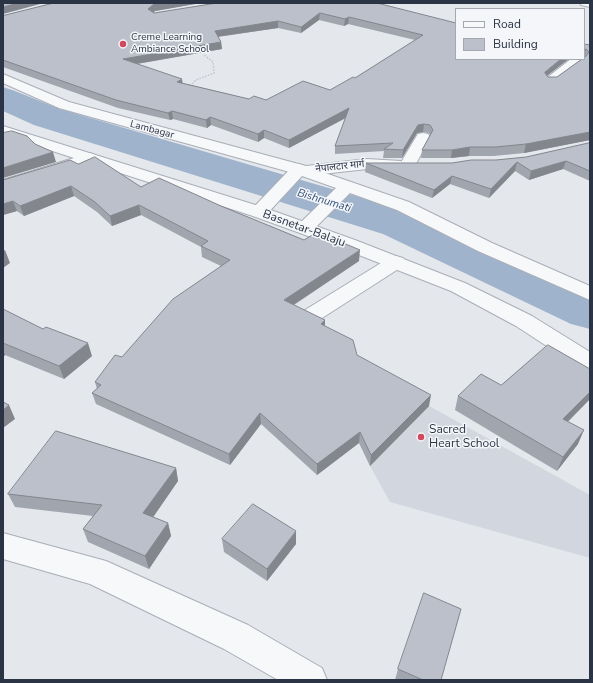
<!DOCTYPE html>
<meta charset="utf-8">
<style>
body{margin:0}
#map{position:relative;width:593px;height:683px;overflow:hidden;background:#e4e7ec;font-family:"Nunito Sans",sans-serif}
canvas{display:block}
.frame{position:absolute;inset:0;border:4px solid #2b3445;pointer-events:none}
.legend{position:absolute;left:455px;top:8px;width:130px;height:52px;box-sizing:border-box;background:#f4f6f9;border:1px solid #a4a8b1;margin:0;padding:5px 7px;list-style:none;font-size:12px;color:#2b3445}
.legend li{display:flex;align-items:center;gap:8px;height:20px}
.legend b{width:20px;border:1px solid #a4a8b1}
</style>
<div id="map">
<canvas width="593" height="683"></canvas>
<div class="frame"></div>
<ul class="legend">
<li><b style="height:5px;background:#f7f8fa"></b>Road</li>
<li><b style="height:11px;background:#bbc0ca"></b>Building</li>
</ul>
</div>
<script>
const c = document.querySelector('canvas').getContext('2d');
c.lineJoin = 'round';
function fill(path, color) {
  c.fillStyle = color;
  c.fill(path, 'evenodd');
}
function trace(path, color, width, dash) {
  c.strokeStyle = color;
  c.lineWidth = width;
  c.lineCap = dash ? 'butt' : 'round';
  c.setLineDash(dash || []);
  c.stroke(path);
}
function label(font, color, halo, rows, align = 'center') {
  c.font = font + ' "Nunito Sans","Noto Sans Devanagari",sans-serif';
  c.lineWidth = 3;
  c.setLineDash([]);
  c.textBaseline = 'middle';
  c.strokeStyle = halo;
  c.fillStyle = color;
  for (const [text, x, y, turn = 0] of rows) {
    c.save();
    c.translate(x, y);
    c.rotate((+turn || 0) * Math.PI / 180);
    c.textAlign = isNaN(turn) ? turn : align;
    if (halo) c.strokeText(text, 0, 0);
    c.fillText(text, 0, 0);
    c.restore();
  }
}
fill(new Path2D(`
 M366,371L590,495V558L390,502L370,466L335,389Z`), '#d2d6de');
fill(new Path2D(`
 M3,87L15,91L60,109L417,214L590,290V329L571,324L383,234L34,125L3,111Z`), '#9fb4cc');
const minor = new Path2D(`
 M580,3H590V7L581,5Z
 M584,58L585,59L583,62L554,83H546L544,80L571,59H584Z
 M423,133L428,134L430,137L416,164L414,167L408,169L402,167L400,164L416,137L418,134Z
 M90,153L95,155L98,158L95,161L3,190V180Z
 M299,164L409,202L492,243L590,286V300L478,251L397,210L350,193L311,232L305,233L299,232L296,228L299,224L336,188L302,176L265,216L259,217L253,216L250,212L253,208L293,166Z
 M396,256L403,258L406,262L403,266L319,320L312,322L305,320L301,315L305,310L389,258Z
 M3,533L106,561L248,625L322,668L327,680H278L224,649L90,584L3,559Z`);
const tertiary = new Path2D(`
 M3,74L69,102L306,166L367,159L401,161L403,164L401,167L367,169L304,176L59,108L3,83Z
 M3,126L265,208L355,240L465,283L532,316L590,352V371L582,369L516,326L451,291L341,248L253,216L3,135Z`);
trace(minor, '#a9aeb7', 2);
trace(tertiary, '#a9aeb7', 2);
trace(new Path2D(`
 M188,88L196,80L214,73L213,62L203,54`), '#c2c5cb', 1.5, [1.5, 1.5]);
fill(minor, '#f7f8fa');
fill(tertiary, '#f7f8fa');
fill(new Path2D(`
 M54,3H201L155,11L153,12L154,13L377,3L547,76L548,77H557L585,57L584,56V44L590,45V140L524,153L494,156H469L451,158H421L422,150L430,135L429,133L423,132L417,133L402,158H383L384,151L335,154V146L346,118L289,148L264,138L258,142L211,125L207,128L173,119L170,120L118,108L3,67V16ZM319,20L344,26L348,24L415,40L355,78L330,90L266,100L249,99L183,83L137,64L222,49L221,42L218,37L278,28L301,33Z
 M590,143V181L563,169L529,180L515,171L489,198L450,184L432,198L365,172L366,163H452L496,160L526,157Z
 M78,164L141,187L221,206L304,240L359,261L294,305L325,326L357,355L429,406L370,466L359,443L317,475L261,424L230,465L96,404L92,393L97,389L95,382L221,266L202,257L201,247L141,215L112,226L97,212L74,196L24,216L17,211L3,215V180Z
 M3,309L92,356L64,379L5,355L3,357Z
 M590,369V399L568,422L578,444L557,471L455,410L458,396L501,385Z
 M176,468L178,481L153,517L168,523L171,536L149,569L88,542L83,529L93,516L15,507L8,494Z
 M222,539L296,544L267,581L224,552Z
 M398,669L441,680H395Z`), '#a1a5ae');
fill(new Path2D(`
 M18,3H44L3,14V7Z
 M161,3H201L155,11L149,16L148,9L154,4Z
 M320,13L319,20L301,33V27Z
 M349,17L348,24L344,26L345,19Z
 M278,21V28L215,37V31Z
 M221,42L222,49L124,66L123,59Z
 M586,49L584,56V50Z
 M561,59H569L543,79L545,72Z
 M182,79L183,86L177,82Z
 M349,108V116L289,148V140Z
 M172,111L173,119L170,120L168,113Z
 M210,117L211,125L207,128L206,120Z
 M424,124L423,132L417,133L402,158L403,150L418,125Z
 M264,130V138L258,142V134Z
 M590,132V140L524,153L526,144Z
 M470,147L469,156L451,158L452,150Z
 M53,152L56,162L3,178V168Z
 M566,161L563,169L529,180L531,171Z
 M517,162L515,171L489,198L491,189Z
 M452,176L450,184L432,198L434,190Z
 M71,186L74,196L24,216L20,206Z
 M13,201L17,211L3,215V204Z
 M139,205L141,215L112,226L110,216Z
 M5,250L10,263L3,268V251Z
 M360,250L359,261L284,311V300Z
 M325,320V331L321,324Z
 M88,343L92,356L64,379L59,366Z
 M3,350L5,355L3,357Z
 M590,392V399L557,432L563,419Z
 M431,395L429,406L370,466L371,455Z
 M9,405L15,419L3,428V410Z
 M260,413L261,424L230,465L229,454Z
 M584,430L578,444L557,471L563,457Z
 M360,432L359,443L317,475V464Z
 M176,468L178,481L147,526L143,513Z
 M168,523L171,536L149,569L145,556Z
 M296,531V544L267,581V569Z`), '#83868d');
const building = new Path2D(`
 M3,3H18L3,7Z
 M54,3H161L154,4L148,9L154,13L217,3H377L456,23V59H561L545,72V73L548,77H557L582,59H584V58L586,56L589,52L586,49L584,50V44L590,45V132L526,144L496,147H470L452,150H422L433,130L430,125L424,124L418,125L403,150L384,149L393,143L335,146L349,108L289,140L264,130L258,134L210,117L206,120L172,111L168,113L116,100L3,60V16ZM320,13L345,19L349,17L423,35L355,78L353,77L330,90L303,81L266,100L254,96L249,99L177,82L182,79L123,59L221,42L215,31L278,21L301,27Z
 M12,131L27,136L35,144L53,152L3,168V133Z
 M590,143V171L566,161L531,171L517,162L491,189L452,176L434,190L366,163H452L471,160H496L526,157Z
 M95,157L141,187L159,178L221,206L304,240L317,232L360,250L284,300L325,320L321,324L353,340L357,355L431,395L371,455L360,432L317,464L260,413L229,454L92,393L101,385L95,382L115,355L122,357L173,299L230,260L201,246L208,241L139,205L110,216L95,202L71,186L20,206L13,201L3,204V180L70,160L78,164Z
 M3,309L43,329L46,327L88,343L59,366L3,343Z
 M548,345L590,369V392L563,419L584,430L563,457L458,396L481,374L501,385Z
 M3,402L9,405L3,410Z
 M56,431L176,468L143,513L168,523L145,556L83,529L102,505L8,494Z
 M253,504L296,531L267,569L222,539Z
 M424,593L461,609L441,680H423L398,669Z`);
fill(building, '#bbc0ca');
trace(building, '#83868d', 1);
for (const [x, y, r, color] of [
 [123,44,4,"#d1495b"],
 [421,437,4,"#d1495b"]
]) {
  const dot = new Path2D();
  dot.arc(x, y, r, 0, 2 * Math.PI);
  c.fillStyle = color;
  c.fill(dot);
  trace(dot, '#f4f6f9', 1.5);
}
label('10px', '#2b3445', '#f4f6f9', [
 ["Creme Learning",131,38],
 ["Ambiance School",131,50]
], 'left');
label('10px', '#2b3445', '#f4f6f9', [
 ["Lambagar",152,130,15],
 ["नेपालटार मार्ग",340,167,-6]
]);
label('italic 11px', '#34527a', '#f4f6f9', [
 ["Bishnumati",324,201,17]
]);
label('12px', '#2b3445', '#f4f6f9', [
 ["Basnetar-Balaju",304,229,20]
]);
label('12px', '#2b3445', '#f4f6f9', [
 ["Sacred",429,430],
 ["Heart School",429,444]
], 'left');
</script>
